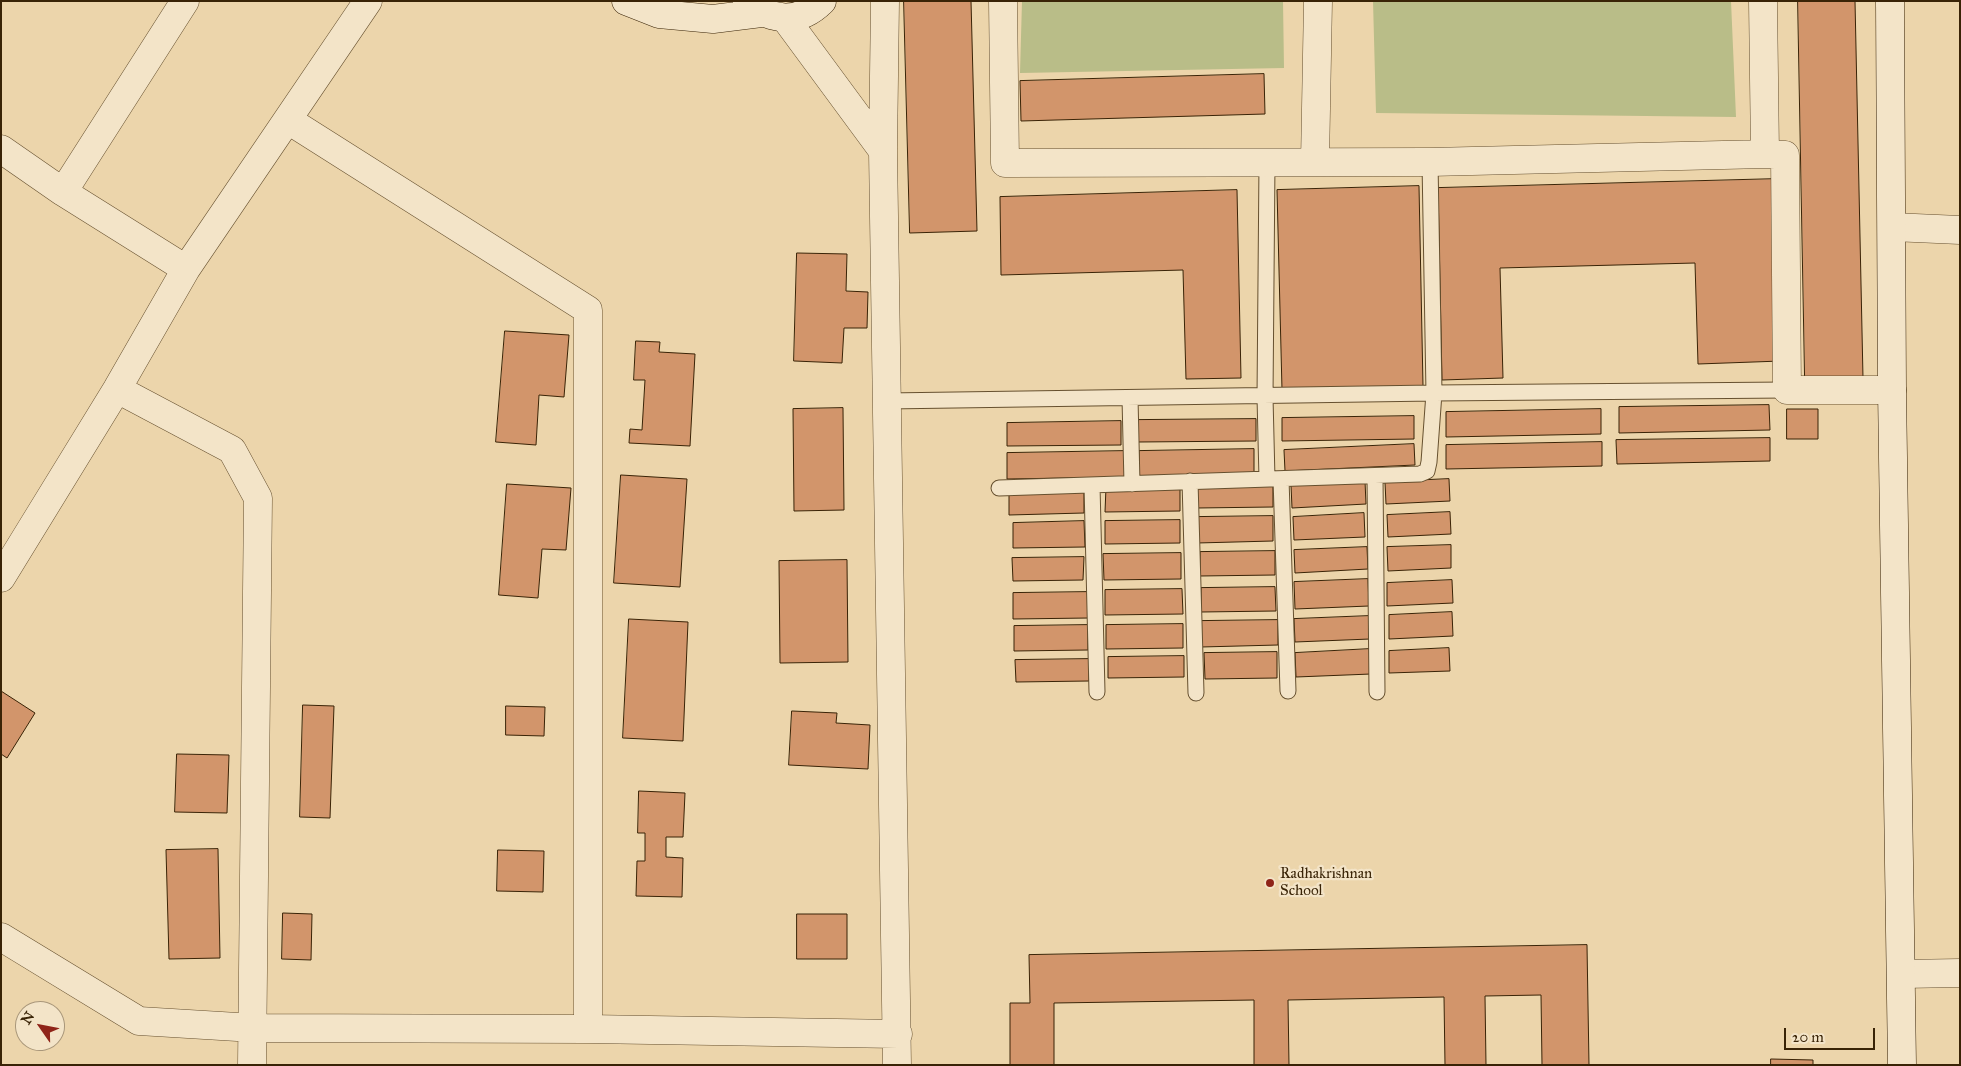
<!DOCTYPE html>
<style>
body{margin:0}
#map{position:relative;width:1961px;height:1066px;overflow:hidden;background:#ecd5ab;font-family:"IM FELL Great Primer",serif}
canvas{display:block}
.frame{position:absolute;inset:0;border:2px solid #392306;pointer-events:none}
.north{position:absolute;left:15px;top:1001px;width:50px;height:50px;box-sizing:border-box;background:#f3e4c8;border:1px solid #a9977a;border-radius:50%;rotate:303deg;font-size:14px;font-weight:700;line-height:20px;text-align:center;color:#392306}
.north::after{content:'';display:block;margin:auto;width:18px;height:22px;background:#8f2418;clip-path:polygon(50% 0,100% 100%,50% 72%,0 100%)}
.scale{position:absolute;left:1784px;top:1028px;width:91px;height:22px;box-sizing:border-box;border:2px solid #392306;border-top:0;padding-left:6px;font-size:15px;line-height:18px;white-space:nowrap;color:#392306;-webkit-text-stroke:4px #f3e4c8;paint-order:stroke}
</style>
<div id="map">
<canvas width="1961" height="1066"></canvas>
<div class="frame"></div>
<div class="north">N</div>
<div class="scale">20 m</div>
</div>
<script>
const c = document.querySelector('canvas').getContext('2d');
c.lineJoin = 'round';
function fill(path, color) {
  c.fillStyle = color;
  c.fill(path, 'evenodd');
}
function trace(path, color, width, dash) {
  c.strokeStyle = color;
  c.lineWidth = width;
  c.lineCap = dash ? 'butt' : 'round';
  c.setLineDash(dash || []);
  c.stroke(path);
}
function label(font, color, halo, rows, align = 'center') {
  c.font = font + ' "IM FELL Great Primer",serif';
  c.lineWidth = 4.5;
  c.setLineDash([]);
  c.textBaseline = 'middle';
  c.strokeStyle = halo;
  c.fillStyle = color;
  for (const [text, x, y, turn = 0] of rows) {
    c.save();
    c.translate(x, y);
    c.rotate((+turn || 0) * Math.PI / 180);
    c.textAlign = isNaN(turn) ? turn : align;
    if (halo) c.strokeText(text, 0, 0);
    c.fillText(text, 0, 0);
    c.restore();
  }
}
fill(new Path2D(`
 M1022,1H1283L1284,68L1020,73Z
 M1373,1H1731L1736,117L1376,113Z`), '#b9bd88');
const building = new Path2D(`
 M904,1H971L977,231L910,233Z
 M1798,1H1855L1863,378L1805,379Z
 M1264,74L1265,114L1021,121L1020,81Z
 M1777,179L1781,361L1698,364L1695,263L1500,268L1503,378L1442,380L1438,188Z
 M1419,186L1423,386L1282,390L1277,190Z
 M1237,190L1241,378L1186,379L1183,270L1001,275L1000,197Z
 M797,253L847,254L846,291L868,292L867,328H844L842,363L794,361Z
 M505,331L569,335L564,397L539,395L536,445L496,442Z
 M636,341L660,342L659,352L695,354L690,446L629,443L630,429L642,430L645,380H634Z
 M1769,405L1770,430L1619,433V407Z
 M843,408L844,510L794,511L793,409Z
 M1601,409V434L1446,437V412Z
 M1787,409H1818V439H1787Z
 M1414,416V439L1282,441V418Z
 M1256,419V441L1138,442V420Z
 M1121,421V445L1007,446V423Z
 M1770,438V461L1617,464L1616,440Z
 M1602,442V466L1446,469V445Z
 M1414,444L1415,465L1285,471L1284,450Z
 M1254,449V475L1139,477V451Z
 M1125,451V477L1007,479V453Z
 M621,475L687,479L680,587L614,583Z
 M1449,479L1450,501L1386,504L1385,482Z
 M1365,481L1366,504L1292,508L1291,485Z
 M507,484L571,488L566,550L542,549L538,598L499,595Z
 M1273,484V507L1197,508V485Z
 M1180,486V511L1105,512L1106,487Z
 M1084,491V513L1009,515V492Z
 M1450,512L1451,534L1388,537L1387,515Z
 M1364,513L1365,537L1294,540L1293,517Z
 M1273,516V541L1197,543V517Z
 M1180,520V543L1105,544V521Z
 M1084,521L1085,547L1013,548V523Z
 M1451,545V568L1388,571L1387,547Z
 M1367,547L1368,569L1295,573L1294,550Z
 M1275,551V575L1200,576V552Z
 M1181,553V579L1104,580L1103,554Z
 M1084,557L1083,580L1013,581L1012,558Z
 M847,560L848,662L780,663L779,561Z
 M1368,579L1369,606L1295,609L1294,582Z
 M1452,580L1453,603L1387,606V583Z
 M1275,587L1276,611L1201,612V588Z
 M1182,589L1183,614L1105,615V590Z
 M1088,592L1089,618L1013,619V593Z
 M1452,612L1453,636L1389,639V615Z
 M1369,616L1370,639L1295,642L1294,619Z
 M629,619L688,622L683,741L623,738Z
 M1278,620V645L1201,647V621Z
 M1183,624V648L1106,649V625Z
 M1088,625V650L1014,651V626Z
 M1449,648L1450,671L1389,673V651Z
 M1370,649L1371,674L1296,677L1295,653Z
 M1277,652V678L1205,679L1204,653Z
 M1184,656V677L1108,678V657Z
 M1089,659V681L1016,682L1015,660Z
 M1,691L35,713L7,758L1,754Z
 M303,705L334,706L330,818L300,817Z
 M506,706L545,707L544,736L506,735Z
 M792,711L837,713L836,723L870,725L868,769L789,765Z
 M177,754L229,755L227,813L175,812Z
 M639,791L685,793L683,837H666V857L683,858L682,897L636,896L637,861H645V833H638Z
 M218,849L220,958L169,959L166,850Z
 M498,850L544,851L543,892L497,891Z
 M283,913L312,914L311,960L282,959Z
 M797,914H847V959H797Z
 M1587,945L1589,1065H1542L1541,995L1485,996L1486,1065H1445L1444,997L1288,1000L1289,1065H1254V1000L1054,1003V1065H1010V1003H1030L1029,955Z
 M1771,1059L1813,1060V1065H1771Z`);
fill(building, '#d2956b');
trace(building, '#392306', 1);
const lane = new Path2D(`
 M1130,398L1132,484
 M887,401L1434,393L1787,390
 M1375,476L1377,692
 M1267,479L1265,397L1267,162
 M1281,479L1288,691
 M1190,481L1196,693
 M1092,485L1097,692
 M999,488L1420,474L1427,471L1429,462L1434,393L1430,162`);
const street = new Path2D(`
 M885,1L883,151L897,1065
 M1003,1L1005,163L1430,162L1765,154L1785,155L1787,390H1892
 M1763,1L1765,154
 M785,18L883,151
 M288,120L588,310V1029
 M1,149L63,192L186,269
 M1315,162L1318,1
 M63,192L185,1
 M1892,227L1960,230
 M117,389L232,450L258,498L252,1065
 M1,578L117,389L186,269L368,1
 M1,937L139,1021L254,1028L588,1029L898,1034
 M1902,974L1960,973`);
const secondary = new Path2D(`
 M626,1L659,14L713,19L761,13
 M1890,1L1892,390L1902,1065
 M747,3C772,20 798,25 822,1`);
trace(lane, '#66502f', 17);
trace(street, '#66502f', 29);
trace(secondary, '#392306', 29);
trace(lane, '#f3e4c8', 15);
trace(street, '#f3e4c8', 28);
trace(secondary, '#f3e4c8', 28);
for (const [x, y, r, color] of [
 [1270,883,5,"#8f2418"]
]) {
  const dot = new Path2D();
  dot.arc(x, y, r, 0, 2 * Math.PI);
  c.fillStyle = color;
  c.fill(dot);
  trace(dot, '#f3e4c8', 2);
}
label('15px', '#392306', '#f3e4c8', [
 ["Radhakrishnan",1280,874],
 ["School",1280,891]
], 'left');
</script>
